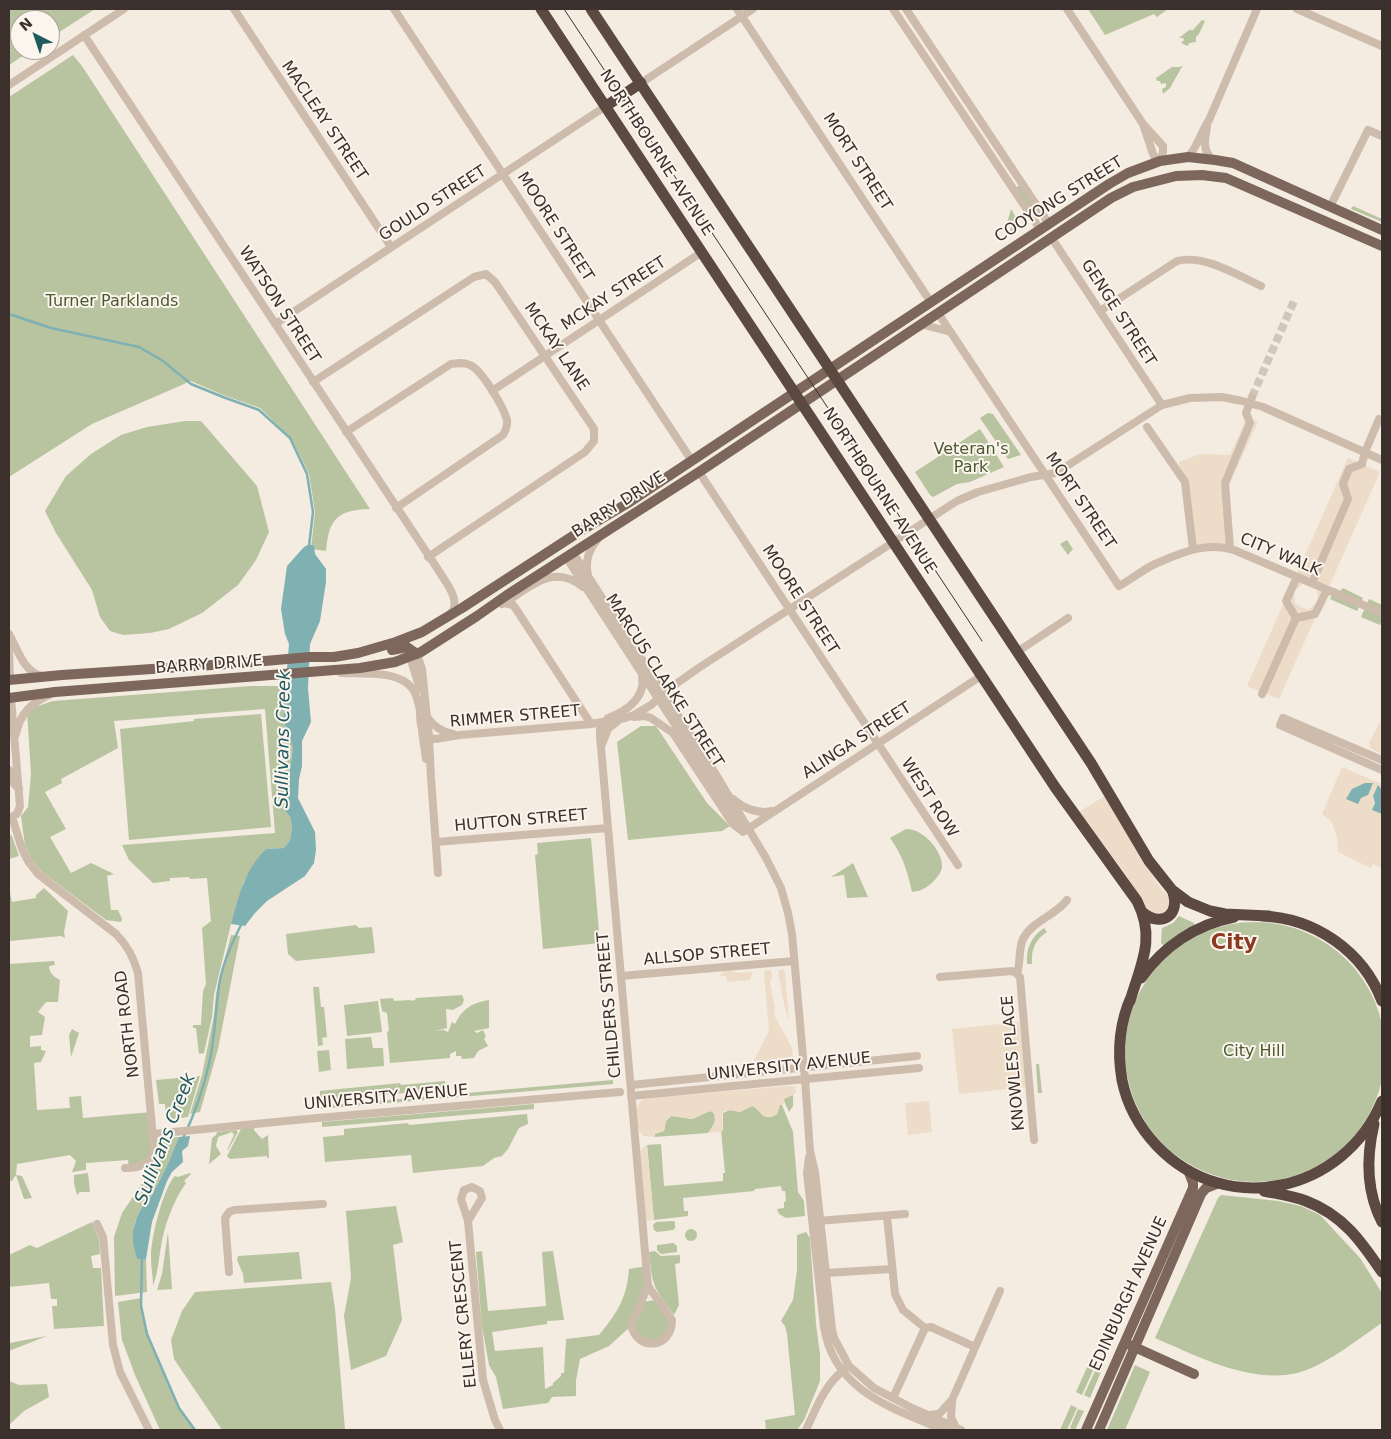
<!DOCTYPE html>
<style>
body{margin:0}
#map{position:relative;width:1391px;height:1439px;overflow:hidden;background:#f4ebe1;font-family:"DejaVu Sans",sans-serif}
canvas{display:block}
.frame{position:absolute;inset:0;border:10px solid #3b302b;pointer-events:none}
.north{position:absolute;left:10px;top:10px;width:50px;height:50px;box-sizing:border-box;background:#fbf5ee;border:1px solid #aea6a0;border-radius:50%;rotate:319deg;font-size:14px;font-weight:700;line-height:20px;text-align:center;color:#3b302b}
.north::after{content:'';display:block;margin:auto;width:18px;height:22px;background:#1f5a5e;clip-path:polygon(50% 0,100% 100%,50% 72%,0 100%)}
</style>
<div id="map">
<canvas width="1391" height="1439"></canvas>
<div class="frame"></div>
<div class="north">N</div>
</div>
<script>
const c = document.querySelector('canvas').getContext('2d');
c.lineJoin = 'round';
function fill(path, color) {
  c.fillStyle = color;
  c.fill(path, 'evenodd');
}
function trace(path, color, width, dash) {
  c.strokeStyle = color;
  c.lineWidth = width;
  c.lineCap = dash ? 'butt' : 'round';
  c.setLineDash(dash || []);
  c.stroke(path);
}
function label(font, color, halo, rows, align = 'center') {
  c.font = font + ' "DejaVu Sans",sans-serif';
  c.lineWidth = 4;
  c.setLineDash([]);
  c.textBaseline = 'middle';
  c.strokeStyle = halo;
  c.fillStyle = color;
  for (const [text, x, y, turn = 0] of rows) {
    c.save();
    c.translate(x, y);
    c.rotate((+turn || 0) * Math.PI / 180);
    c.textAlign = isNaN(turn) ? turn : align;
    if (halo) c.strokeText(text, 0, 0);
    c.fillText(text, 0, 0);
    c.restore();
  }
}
fill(new Path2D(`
 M9,9H95L50,38V20H20V50H32L9,65Z
 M1088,9H1168L1157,17L1154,14L1105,35Z
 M1202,20L1205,21L1199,34L1196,37V42L1189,43L1188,46L1181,43L1184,40L1183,38H1179L1189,30H1193Z
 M73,55L82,66L370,509C337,510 329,519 326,551L311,549L315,512L309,474L291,438L260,408L223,395L191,381L92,424L9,477V97Z
 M1183,65L1170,88L1163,94L1162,89L1166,87V83L1161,84L1160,81H1157L1156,78L1172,67H1180Z
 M1020,185L1038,213L1033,216L1015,188Z
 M1353,206L1382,219V222L1351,209Z
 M1011,209L1021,226L1009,234L1012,224L1007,223Z
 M988,413L993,414L1021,455L1008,459L980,418Z
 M185,421H201L257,486L269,532L256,560L238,585L202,613L169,629L150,633L123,635L110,631L100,617L92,590L56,533L45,511L66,476L91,454L121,435L147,427Z
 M980,429L1004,467L970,482L957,484L933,497L930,495L915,472Z
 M1067,540L1073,549L1068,555L1060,544Z
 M1335,588L1340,591L1343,588L1363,598L1357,611L1330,599Z
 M1369,599L1382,605V620L1380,625L1361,617Z
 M251,686H286L283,719L293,748L288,783L286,812L290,817L292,826L290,840L284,848L266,849L244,881L231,924L214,995L212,1017L204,1053L199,1054L196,1028H193V1025H201L203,991L206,984L202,928L211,921L207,878L190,879L189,877L170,878V881L153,883L129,860L122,845L275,833L265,709L114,721L118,748L61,779L62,783L45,792L66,829L50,837L71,873L91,863L114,874L107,876L111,910H118L122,919L121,922L106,920L42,872L32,860L25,846L21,816L28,807L31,774L27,711L32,708L53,701Z
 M261,714L271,827L129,840L120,729L194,721V719Z
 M641,726H656L707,803L730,826L722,831L628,840L617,742Z
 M906,829C922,828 942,850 942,865C943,874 930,886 923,889C920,891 916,891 912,892C907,870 903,856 890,838Z
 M9,834L12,836L19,856L9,859Z
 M591,838L600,943L543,949L535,855L538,854L537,843Z
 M853,863L868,897L847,898L844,875L831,877Z
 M9,888L12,902L36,898V895L44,888L68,911L64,932L65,938L61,936L9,941Z
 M1179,916L1194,923L1195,926L1164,946L1161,943L1162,928L1173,923Z
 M1125 1052a130 130 0 1 1 260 0a130 130 0 1 1-260 0Z
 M356,925L359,928L372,927L375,953L296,961L288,954L286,934Z
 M1044,928L1047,932C1035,940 1031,949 1032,964H1027C1026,948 1031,937 1044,928Z
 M231,935L240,936L218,1049L200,1112L190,1114L202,1075L214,1015L216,994Z
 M9,959V964L54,961L55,965L49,966C49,973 54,977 60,980L58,1002H46L38,1012L45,1017L42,1035L30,1036V1047L41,1046V1050L46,1051L41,1062L34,1063L37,1110L70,1108L69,1097L81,1096L83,1118L152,1112L151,1159L129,1168L128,1160L86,1163V1170L72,1172L76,1161L70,1155L17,1164L16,1175L22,1176L32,1198L24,1199L16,1175L12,1181H9Z
 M313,987H319L321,1007H324L327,1037L322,1038L323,1045L318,1046Z
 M462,995L464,1000L462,1005L453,1010L446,1009L447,1028L435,1031L443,1030L448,1032L452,1022L455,1024C463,1008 472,1003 489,1000V1028L474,1031L477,1033L483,1030L486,1036L484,1039L488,1046L478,1051L474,1058L462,1059L461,1056H456V1051L450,1054V1058L390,1063L387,1032L389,1031L387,1013L382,1011L380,999L393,998L394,1001L411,1000V1001L415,1000L416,998Z
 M378,1001L382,1032L347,1036L344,1005Z
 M72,1029L79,1033L71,1057L69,1035Z
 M371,1037L373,1048H383L384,1066L347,1069L345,1039Z
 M329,1050L331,1070L319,1072L317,1051Z
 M1036,1064H1039L1042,1093H1038Z
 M200,1076L188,1117L166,1120L165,1104H159L156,1080Z
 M613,1080V1084L320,1109V1106Z
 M445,1081L446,1089L320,1101V1091L400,1083L401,1085Z
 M793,1095V1106L789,1112L783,1099Z
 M534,1104V1109L322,1127V1122Z
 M779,1105H782L793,1132L798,1192L804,1201L805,1216L786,1218L779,1214L777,1209L784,1208V1202L786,1201L785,1191H782L781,1186L755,1189L754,1191L683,1198L684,1211H688V1216L654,1220L647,1145L661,1144L664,1186L723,1181V1173H725L721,1131L723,1130V1113L730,1110L740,1112L752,1106C762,1110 762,1123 777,1114Z
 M710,1111L714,1113C717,1121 713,1127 708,1133L655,1137L654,1134L664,1131L666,1121L671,1116L692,1119Z
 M527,1114L528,1124L519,1128L508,1149L502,1156L494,1158L483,1166L413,1173L409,1135L411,1155L325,1162L323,1137L344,1135V1129L408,1123L409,1125Z
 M255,1126L254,1130L262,1139L268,1135L269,1158H267V1156L230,1159L227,1156L242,1127Z
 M236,1130L238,1132L228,1150H227L234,1135L232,1132L218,1137L216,1146L221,1154L209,1164L212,1138L216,1135L217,1132Z
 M179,1137L166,1168L151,1197L143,1205L137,1217L133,1229L137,1259H146L147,1292L115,1296L114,1237L122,1213L162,1154L161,1138Z
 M88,1173L90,1192H80L77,1195L74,1184V1175Z
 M190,1173L191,1174L184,1181L186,1183C175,1198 167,1219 163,1236C159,1253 159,1270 153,1286C153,1276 151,1268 151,1258C150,1241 163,1188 175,1176L178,1177Z
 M1221,1195L1278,1201L1301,1206L1320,1215L1360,1258L1382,1293V1323C1358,1339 1325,1366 1297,1373C1250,1384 1197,1356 1155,1338L1218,1198Z
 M396,1206L403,1242L393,1245L402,1320L386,1356L351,1370L344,1316L351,1278L346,1211Z
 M673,1221L675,1222V1228L673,1230L657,1232L654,1230L653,1225L656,1222Z
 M92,1222L99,1239L100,1254L91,1256L93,1268H101L104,1326L54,1329L52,1306H57V1299H51L49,1283L9,1287V1255L30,1245L37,1248Z
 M685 1235a6 6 0 1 1 12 0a6 6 0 1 1-12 0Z
 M168,1232L172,1289L157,1290L162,1274Z
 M806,1232L810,1238L816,1324L820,1354V1381L804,1420L797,1430H766L765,1420L795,1415L787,1334L785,1326L781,1321L793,1300L797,1270V1235Z
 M673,1243L677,1246V1252L661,1254L657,1250V1245Z
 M482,1251L488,1311L546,1306L542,1252L553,1251L564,1320L547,1321V1324L492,1332L495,1351L543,1347L545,1389L553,1385V1383L561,1376V1373H564L566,1339L599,1335C617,1313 627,1298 629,1269L647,1266L642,1302L656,1300L672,1320L670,1333L650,1344L631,1326L609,1346L580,1359L576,1380V1396L552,1397L548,1403L503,1409L496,1377L489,1365L482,1327L476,1252Z
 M655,1251L661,1256L680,1255V1263L675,1264L679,1305L674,1315C654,1289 652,1285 649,1252Z
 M299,1252L302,1279L244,1283L243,1274L237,1260L238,1256Z
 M331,1282L335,1309L345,1430H222L174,1359L171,1340L182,1311L195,1292Z
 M141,1298L147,1334L179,1408L195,1430H160L135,1375L122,1340L118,1302Z
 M47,1336L9,1351V1343Z
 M1093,1354L1099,1357L1082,1395L1076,1392Z
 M1101,1358L1106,1360L1090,1398L1084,1395Z
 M1135,1365L1150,1372L1125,1430H1107Z
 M9,1381L19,1385L47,1384L49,1397L24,1411L9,1425Z
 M1071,1405L1077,1408L1067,1430H1060Z
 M1078,1409L1084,1411L1075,1430L1070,1428Z`), '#b8c4a0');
fill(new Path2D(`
 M1247,417L1258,422L1229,485L1234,550L1189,551L1179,462L1200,454L1230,455Z
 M1348,458L1380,472L1279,699L1247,686ZM1304,583L1317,588L1318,601L1308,610L1295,604L1294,591Z
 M1382,718V754L1371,749L1369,743Z
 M1342,767L1382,784V790L1381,788L1373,796L1375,804L1372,810L1382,814V868L1373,864L1371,868L1338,852L1337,838L1332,822L1322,814Z
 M1105,796L1145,864L1162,890L1170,898L1171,902L1166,913L1157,916L1147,910L1127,876L1079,812Z
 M783,969L785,972L789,1022L784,1004L778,971Z
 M769,970L771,971L772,976L770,982L775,1009L774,1015L792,1048L793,1062L789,1065L758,1067L754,1064V1060L769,1031L764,973L765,971Z
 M723,971H732L738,973L753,972L750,980L727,982L726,976H720Z
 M1019,1022L1026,1087L959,1094L952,1029Z
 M789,1086L795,1087L796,1093L784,1099L785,1103L780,1105L778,1112L772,1117L763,1116L756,1108L752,1106L740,1112L730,1110L724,1111L722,1115L723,1131L719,1132L708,1133L715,1122L714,1113L710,1111L692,1119L672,1116L669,1117L666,1120L664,1131L655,1134V1137L643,1136L638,1129L636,1108L641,1101L646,1098Z
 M929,1101L932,1132L908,1135L905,1103Z
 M647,1145L654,1220L646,1221L640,1152L642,1148Z`), '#ecdcc8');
fill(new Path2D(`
 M309,544L314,546L315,554L326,569V582L320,621L310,644L308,688L311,722L302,741V766L299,779L298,798L315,832L316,850L314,863L305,876L267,901L255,913L245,926L231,924C239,896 244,871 266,849L284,848L290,840L292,826L290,817L286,812L288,783L293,748L283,719L289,644L285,634L281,609L287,566L304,547Z
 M1365,783H1373L1368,795L1361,798L1358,804L1346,799L1352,789Z
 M1378,785L1382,790V814L1372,810L1375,803L1373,796Z
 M190,1136L188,1146L182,1151L183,1162L172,1172L167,1181L152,1222L146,1259H137L133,1243V1230L137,1217L143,1205L151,1197L166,1168L179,1137Z`), '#7fb0b2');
trace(new Path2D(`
 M9,314L51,328L139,347L163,361L191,384L223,397L259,410L290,438L307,474L313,512L309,546
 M183,1138C195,1114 206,1081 211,1054C215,1031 216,1008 219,985C223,962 232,943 242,923
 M142,1256L141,1306L147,1334L179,1408L195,1430`), '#7fb0b2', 2.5);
trace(new Path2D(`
 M1252,397L1294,301`), '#cfc6bd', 8, [8, 4]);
trace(new Path2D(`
 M234,9L391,247
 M394,9L692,461
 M737,9L930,301
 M893,9L1040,229
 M906,9L1049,224
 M1067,9L1143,124L1163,146V152L1160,161L1156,159L1153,154L1143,124
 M1297,9L1382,46
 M84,35L437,568C445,582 463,601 450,615
 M641,83L753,9
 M9,85L124,9
 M1207,127C1205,139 1202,150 1212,159
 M1188,157C1198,146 1201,132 1209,120L1257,9
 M1330,207L1368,130L1382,136
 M1051,237L1162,405
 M1100,311L1177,261C1204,254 1237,275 1261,286
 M938,313L1119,586C1131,580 1142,570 1155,564C1181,553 1206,541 1234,550L1382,613
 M275,324L606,106
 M919,327L924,325L951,332
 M313,382L474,277L486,274L495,282L594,429V441L585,452L428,557
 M492,391L702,252
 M1147,427L1185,482L1193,549
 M346,432L451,364C458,363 464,362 470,365C482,370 504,408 507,420C508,426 506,430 503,435L396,508
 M699,472L958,865
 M1230,549L1225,483L1250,423L1246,413L1252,397
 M573,553L712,768L766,858L781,888L788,913L792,934L805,1079L810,1151L815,1172L832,1329L834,1338L849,1366L874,1388L912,1408L961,1430
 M566,557L738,821L747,828
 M588,575C585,562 589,549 598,539
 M1312,583L1348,499L1343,484L1349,469L1362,464L1365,452L1379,419
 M504,603L513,605L516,609L591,724
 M502,604C530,588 553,562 583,587
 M1296,618L1315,614L1327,590
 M9,634C17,648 24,673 42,676
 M9,650L10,680
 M1017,652L1068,618
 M417,654L422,669L429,737L431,778L438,873
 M410,657L420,689
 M341,673C362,674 398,670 412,688C417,694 418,703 420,710
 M1262,694L1296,618L1286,601L1297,577
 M420,705C420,716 419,732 429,737
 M634,717L645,716L651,718L673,733L733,824L743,832L981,676
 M428,718C434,727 443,732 453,734
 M608,718C625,712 646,698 642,677
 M603,722L600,729V736L648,1286
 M422,731L426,759
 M16,734C20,714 31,703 49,695
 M429,737L435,739L460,735L591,724L625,718L634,715L651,705L673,686L700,667L957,501L978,492L1031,477L1056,473L1162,405L1190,398L1222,397L1242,401L1263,407L1382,460
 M602,744L608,729L618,721
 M1382,760L1283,718L1280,725L1382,770
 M9,770L10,780L19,789
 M733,799C744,809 759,814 773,811
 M12,817L22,849L28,861L38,874L116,934C127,945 134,958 138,973L154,1149C151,1165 140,1168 125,1168
 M9,818L17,814L20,806L11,698
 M436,842L608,828
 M1017,973C1021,962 1018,950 1023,939C1032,921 1055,916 1067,900
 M621,976L794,961
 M940,977L1012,971L1016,973L1020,977L1034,1140
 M631,1085L917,1056
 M631,1096L919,1068
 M153,1134L306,1119L620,1092
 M809,1157L807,1173L824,1327C834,1391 892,1408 944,1430
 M887,1216L895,1294L903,1310L925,1328L931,1327L975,1347
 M468,1221L482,1198L480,1191L472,1187L464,1190L461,1199L468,1221L483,1380L495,1420L500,1430
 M817,1221L905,1214
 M97,1224L103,1237L113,1345L120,1372L149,1430
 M229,1272L225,1218L229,1212L234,1210L323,1204
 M826,1273L891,1269
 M648,1286L672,1320C672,1349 637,1352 631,1325Z
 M893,1398L925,1328
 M952,1402L951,1417L956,1428
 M930,1415L939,1414L952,1400L1000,1291
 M806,1430C817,1406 825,1384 846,1368`), '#cdbbac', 8);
trace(new Path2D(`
 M392,650L407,647L417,654
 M9,680L62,675L242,663L310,657H334L358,653L396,642L422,632L462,608L579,532L628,503L1109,184L1128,173L1160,161L1188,157L1215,160L1233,163L1382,230
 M9,698L55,692L360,668L395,662L421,652L477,616L507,595L699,472L1111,198L1133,187L1176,176L1202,175L1226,178L1382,246
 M1130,1345L1194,1374
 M1086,1430L1193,1188V1183L1188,1170
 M1099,1430L1201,1194L1206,1188L1219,1183`), '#7d675c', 10);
trace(new Path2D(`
 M541,9L1055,787L1137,901C1156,938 1141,964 1130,1001
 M591,9L1091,763L1149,861L1172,890L1188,902L1210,911L1225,914L1269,916
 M606,106L641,83
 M1142,912C1162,929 1182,914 1172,890
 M1262,916C1315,918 1363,951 1382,1001
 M1141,978C1163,947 1195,925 1234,917
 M1132,995C1120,1021 1117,1051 1122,1080C1127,1105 1140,1128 1157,1146C1227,1219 1344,1192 1382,1101
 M1374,1124C1366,1158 1366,1191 1382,1222
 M1264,1191C1278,1194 1293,1196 1306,1201C1343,1215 1361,1241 1382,1272`), '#5c4a42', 11);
trace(new Path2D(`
 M564,9L982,641`), '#3b302b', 1);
label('16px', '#3b302b', '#fbf5ee', [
 ["MACLEAY STREET",324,121,56],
 ["NORTHBOURNE AVENUE",656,153,57],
 ["MORT STREET",857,162,57],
 ["COOYONG STREET",1059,200,-32],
 ["GOULD STREET",433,204,-33],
 ["MOORE STREET",555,227,57],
 ["MCKAY STREET",614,294,-33],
 ["WATSON STREET",279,305,57],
 ["GENGE STREET",1118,313,57],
 ["MCKAY LANE",556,347,56],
 ["NORTHBOURNE AVENUE",879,491,57],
 ["MORT STREET",1080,501,56],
 ["BARRY DRIVE",619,505,-33],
 ["CITY WALK",1280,555,23],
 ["MOORE STREET",800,600,57],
 ["BARRY DRIVE",209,665,-4],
 ["MARCUS CLARKE STREET",664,681,57],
 ["RIMMER STREET",515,717,-5],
 ["ALINGA STREET",857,741,-33],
 ["WEST ROW",929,798,57],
 ["HUTTON STREET",521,821,-5],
 ["ALLSOP STREET",707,955,-5],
 ["CHILDERS STREET",610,1005,-95],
 ["NORTH ROAD",128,1024,-97],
 ["KNOWLES PLACE",1014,1063,-95],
 ["UNIVERSITY AVENUE",789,1067,-6],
 ["UNIVERSITY AVENUE",386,1098,-5],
 ["EDINBURGH AVENUE",1129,1294,-66],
 ["ELLERY CRESCENT",464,1314,-96]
]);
label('16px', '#4a5a2e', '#fbf5ee', [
 ["Turner Parklands",112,302],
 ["Veteran's",971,450],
 ["Park",971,468],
 ["City Hill",1254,1052]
]);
label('italic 18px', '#1f5a5e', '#fbf5ee', [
 ["Sullivans Creek",284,739,-89],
 ["Sullivans Creek",166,1139,-69]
]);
label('bold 21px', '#8c3b22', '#fbf5ee', [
 ["City",1234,944]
]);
</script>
